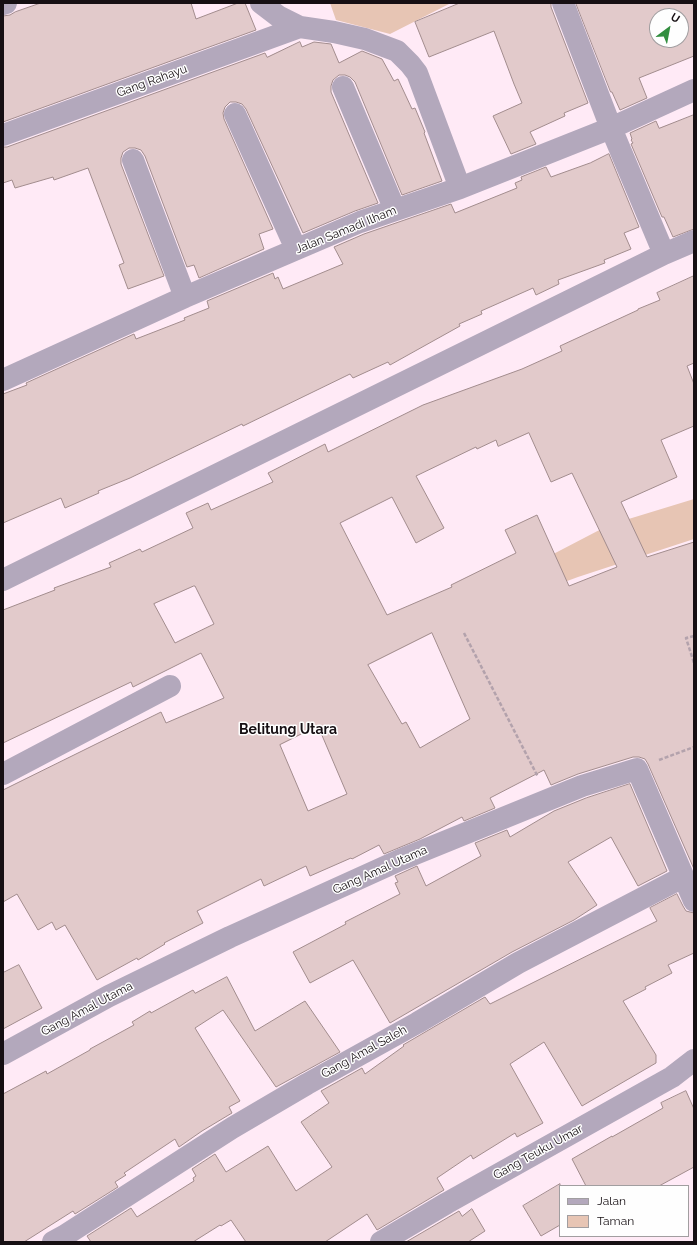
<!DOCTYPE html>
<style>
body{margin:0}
#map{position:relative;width:697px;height:1245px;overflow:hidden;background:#ffeaf6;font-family:Raleway,sans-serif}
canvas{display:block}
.frame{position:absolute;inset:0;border:4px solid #160f13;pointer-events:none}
.legend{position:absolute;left:559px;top:1185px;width:130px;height:52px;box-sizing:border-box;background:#fefefe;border:1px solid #a19ea0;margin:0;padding:5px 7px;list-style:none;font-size:12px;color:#160f13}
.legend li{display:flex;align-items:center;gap:8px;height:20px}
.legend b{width:20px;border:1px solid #a19ea0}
.north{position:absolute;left:649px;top:8px;width:40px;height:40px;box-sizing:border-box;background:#fefefe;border:1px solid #a19ea0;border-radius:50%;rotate:32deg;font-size:11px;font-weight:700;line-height:16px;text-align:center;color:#160f13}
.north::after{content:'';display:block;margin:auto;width:14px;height:18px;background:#328e3f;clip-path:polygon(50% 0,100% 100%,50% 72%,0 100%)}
</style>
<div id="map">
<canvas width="697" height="1245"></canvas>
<div class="frame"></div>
<ul class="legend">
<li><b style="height:5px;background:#b3a8bc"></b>Jalan</li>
<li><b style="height:11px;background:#e7c5b4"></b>Taman</li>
</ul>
<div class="north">U</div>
</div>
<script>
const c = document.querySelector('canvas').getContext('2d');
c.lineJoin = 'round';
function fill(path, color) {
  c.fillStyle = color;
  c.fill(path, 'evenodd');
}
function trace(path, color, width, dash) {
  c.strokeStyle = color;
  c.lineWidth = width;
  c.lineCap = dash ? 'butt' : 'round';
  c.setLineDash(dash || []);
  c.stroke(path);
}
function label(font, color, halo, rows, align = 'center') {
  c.font = font + ' Raleway,sans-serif';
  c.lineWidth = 3;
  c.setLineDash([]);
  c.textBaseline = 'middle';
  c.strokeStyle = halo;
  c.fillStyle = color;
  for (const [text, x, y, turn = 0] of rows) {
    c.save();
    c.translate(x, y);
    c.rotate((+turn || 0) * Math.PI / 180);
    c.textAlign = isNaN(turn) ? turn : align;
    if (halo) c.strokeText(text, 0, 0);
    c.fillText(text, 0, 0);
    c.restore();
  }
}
fill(new Path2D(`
 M330,3H451L390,34L336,20Z
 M694,499V539L578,577L472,616L467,599L609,525Z`), '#e7c5b4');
const building = new Path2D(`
 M41,3H191L196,19L238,3H245L256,30L3,122V16L10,15L15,12Z
 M460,3H551V7L588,103L564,113L565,116L530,132L536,144L511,154L493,116L522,103L514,84L494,31L429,57L415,22Z
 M576,3H694V56L639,78L647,98L620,110L612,92H611ZM657,16H681V40H657Z
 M300,42L302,47L314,42L331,44L339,63L362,51L382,59L394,81L398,79L412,109L415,108L425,132L424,133L442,181L402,195L355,82L350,77L345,75H339L333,80L331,86V92L378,203L355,211L303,233L246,109L242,104L236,102H230L225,107L223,113L224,119L273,229L259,234L264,249L199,278L194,265L187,267L145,156L141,150L135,148H129L123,152L121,158V164L164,276L128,289L119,265L124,263L88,168L54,180L53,177L15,188L12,180L3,183V147H7L265,53L267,57Z
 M694,115V229L673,237L664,217H662L631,144L633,143L631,140L632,139L630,133L656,121L659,128Z
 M609,154L639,227L624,233L631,249L604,260L605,263L558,280L559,284L536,295L533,288L481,311L482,314L459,324L460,326L390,365L388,362L353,378L350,374L243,426L242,424L130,478L98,491L99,493L65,508L61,498L3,523V394L27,385L26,383L134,334L136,339L185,320L184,318L209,308L207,301L273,273L275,279L278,277L283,289L343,264L334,247L364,234L451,204L455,213L517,188L515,183L522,180L521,177L546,167L551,177L590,163Z
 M694,276V363L687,366L694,384V426L661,440L677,477L621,502L647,557L694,542V869L648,764L645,759L639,757H633L578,774L551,785L544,770L490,798L495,808L464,821L462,817L420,839L384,854L379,845L352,859L351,858L310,876L306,866L264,886L261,879L197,911L203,923L164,943L165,944L138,960L137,958L97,980L65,925L56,930L52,922L38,930L17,894L3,902V790L161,712L166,723L224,698L201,653L133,687L131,682L3,743V610L55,590L54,588L111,567L109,563L140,549L142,552L193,528L186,513L208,503L211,510L273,482L268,473L325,444L328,452L423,405L522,369L562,351L560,346L638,310V309L660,300L657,293ZM529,433L551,482L572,473L617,567L569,586L537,515L505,530L516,553L451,585L452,587L387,615L340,523L392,497L416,543L444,528L416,476L476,447L477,449L496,440L498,446ZM194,586H195L214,624L175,643L154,604ZM432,633L470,719L420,748L406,722L402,724L368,665ZM318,726L347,794L308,811L280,745Z
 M630,784L667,871L638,886L611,837L568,862L597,905L574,920L512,952L390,1023L353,960L310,983L293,952L346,924L345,922L400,894L395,883L398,882L395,876L417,866L426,886L481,856L475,843L507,830L510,837L554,811L586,798Z
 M677,894L683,906L686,911L694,913V953L668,965L672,973L645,987L646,989L623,1001L656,1055V1063L582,1106L544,1042L510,1064L543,1123L517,1137L515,1133L473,1159L471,1155L437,1178L444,1190L377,1230L367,1214L325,1242H246L231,1220L221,1226L220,1225L193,1242H91L87,1236L131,1208L137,1217L194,1181L193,1178L196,1176L192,1169L215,1154L226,1172L268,1146L296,1191L332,1167L301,1122L329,1103L321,1091L362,1068L365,1074L404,1046L403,1045L485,997L490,1004L657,921L650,908Z
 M19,965L42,1008L3,1029V973Z
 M227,977L255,1031L305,1001L340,1052L276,1087L223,1010L195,1028L240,1101L229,1107L232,1113L202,1131L179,1147L175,1139L124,1173L126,1175L115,1182L118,1187L75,1214L73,1211L24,1242H3V1094L46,1071L47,1074L90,1050V1049L134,1025L132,1022L150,1011L151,1013L193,990L195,993Z
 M686,1091L694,1109V1167L659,1186H586L572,1159L612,1136V1137L663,1108L661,1103Z
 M560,1184V1225L541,1236L523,1206Z
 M472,1209L485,1231L468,1242H406L459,1211L462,1216Z`);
fill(building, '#e2cacb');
trace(building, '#a28c8d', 1);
trace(new Path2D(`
 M464,633L538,777
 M694,636L686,638L694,663
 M659,760L694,747`), '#b3a2ac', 2.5, [4, 2]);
trace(new Path2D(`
 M261,3L278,16L300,27L334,32L365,39L397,51L410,64L417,73L460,188
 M3,4L6,3
 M343,87L395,210
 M235,114L296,249
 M3,135L300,27
 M133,160L185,297
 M664,254L694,241
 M3,380L185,297L360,222L460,188L611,128L694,90
 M3,580L664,254L611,128L563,3
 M3,774L170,686
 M3,1054L109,996L230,937L400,860L582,786L637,769L694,901
 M53,1242L64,1236L232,1128L307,1084L417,1023L518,963L683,877
 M381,1242L447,1203L672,1077L694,1060`), '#b3a8bc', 22);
label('12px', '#160f13', '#fefefe', [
 ["Gang Rahayu",152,81,-20],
 ["Jalan Samadi Ilham",346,230,-22],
 ["Gang Amal Utama",380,870,-24],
 ["Gang Amal Utama",87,1009,-28],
 ["Gang Amal Saleh",364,1052,-29],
 ["Gang Teuku Umar",538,1152,-29]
]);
label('bold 14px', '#160f13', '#fefefe', [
 ["Belitung Utara",288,730]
]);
</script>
